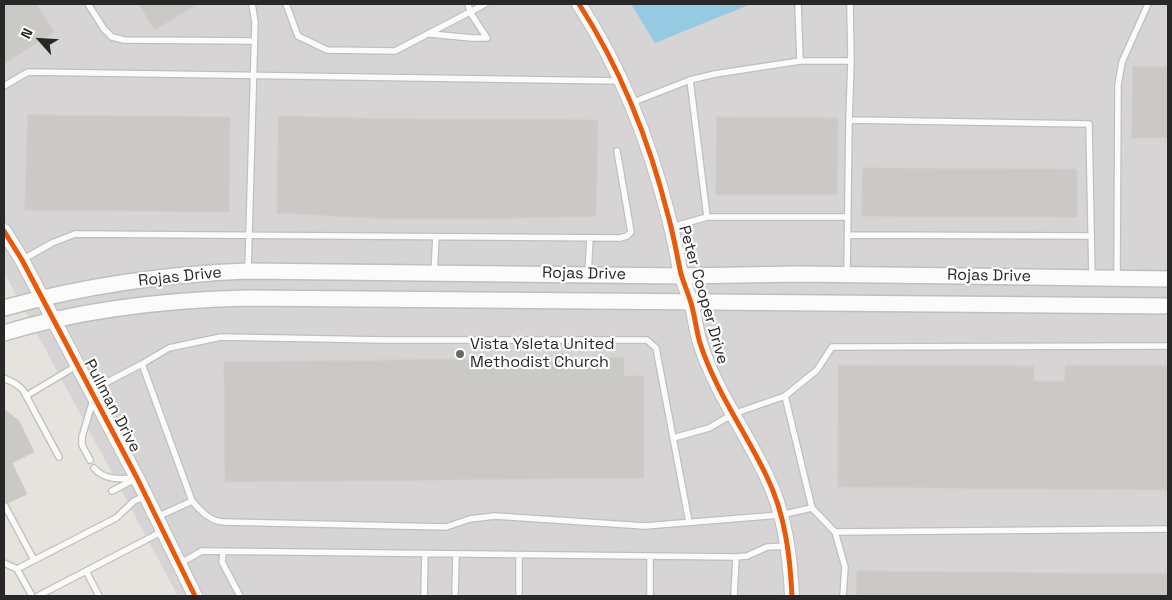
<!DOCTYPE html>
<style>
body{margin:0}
#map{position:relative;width:1172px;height:600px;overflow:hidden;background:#e6e3de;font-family:"Space Grotesk",sans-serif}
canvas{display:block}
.frame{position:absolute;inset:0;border:5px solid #282828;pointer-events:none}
.north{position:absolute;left:15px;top:15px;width:50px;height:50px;-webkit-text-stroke:4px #fff;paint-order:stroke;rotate:296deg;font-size:14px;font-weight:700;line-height:20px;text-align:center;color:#282828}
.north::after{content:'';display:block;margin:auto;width:18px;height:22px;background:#282828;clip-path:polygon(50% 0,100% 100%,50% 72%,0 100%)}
</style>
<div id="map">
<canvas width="1172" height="600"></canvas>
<div class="frame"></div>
<div class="north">N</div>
</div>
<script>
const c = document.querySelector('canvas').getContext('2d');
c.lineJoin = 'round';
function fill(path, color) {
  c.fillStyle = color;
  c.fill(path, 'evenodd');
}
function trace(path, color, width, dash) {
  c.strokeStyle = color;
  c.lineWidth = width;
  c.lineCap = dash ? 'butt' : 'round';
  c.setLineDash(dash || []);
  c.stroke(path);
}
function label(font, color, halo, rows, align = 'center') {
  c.font = font + ' "Space Grotesk",sans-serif';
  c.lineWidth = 4.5;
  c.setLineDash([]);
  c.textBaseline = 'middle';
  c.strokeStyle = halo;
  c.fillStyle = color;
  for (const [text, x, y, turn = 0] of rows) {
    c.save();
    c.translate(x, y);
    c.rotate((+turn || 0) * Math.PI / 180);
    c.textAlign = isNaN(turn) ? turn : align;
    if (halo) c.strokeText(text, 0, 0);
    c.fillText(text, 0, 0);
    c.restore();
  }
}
fill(new Path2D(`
 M4,4H1168V596H178L4,272Z`), '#d6d4d5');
fill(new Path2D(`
 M631,4H751L655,43Z`), '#96cae3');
trace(new Path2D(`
 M4,595V596`), '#96cae3', 3);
const building = new Path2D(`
 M4,4H36L54,32L4,64Z
 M139,4H197L155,30Z
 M1133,66L1168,67V138H1132Z
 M28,115L230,117L229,212L25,210Z
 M279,116L394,119L598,120L596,216L480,219H392L277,213Z
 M717,117L838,118L837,195H716Z
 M863,168L1077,169V217L862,216Z
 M624,358V376H644V478L225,482L224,362Z
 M839,365L1034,366V381H1065V365L1168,366V490L838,487Z
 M4,409L19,421L34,452L12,463L27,494L8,503L4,502Z
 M857,571L1168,574V596H857Z`);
fill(building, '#cbc9c5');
trace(building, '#d1ceca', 1);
const service = new Path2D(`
 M88,4L104,29L112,37L124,40L254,41
 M286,4L298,36L327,50L395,51L470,12L468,4
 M798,4L800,61
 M430,34L472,38H487L470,12L485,4
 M690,80L715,74L800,61H851L850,4
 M4,86L28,72L620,81
 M631,103L690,80L707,217
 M849,120L851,61
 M672,227L707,217H848
 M848,235L1091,236
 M22,260L52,243L75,234L620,238L627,236L631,232L617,151
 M248,271L255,22L252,4
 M434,273L436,237
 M588,274L590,238
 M847,275L849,120L1089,124L1092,278
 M1117,278L1118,85L1122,62L1148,4
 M142,364L169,348L221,337L384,340H647L656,348L689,522
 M4,378L16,384L23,390L59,457
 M92,390L142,364L192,501L157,517
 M26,396L76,366
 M673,438L709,428L733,414L785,396L817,370L832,347L1168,346
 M90,460L82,445V437L93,400
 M94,468C105,481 121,479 137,478
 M112,491L135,479
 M192,501C201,511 210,522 225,522L446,527L470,519L495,516L645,526L780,515L812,508L785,396
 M5,506L34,560
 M812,508L835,532L845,567L843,596
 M835,532L1168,529
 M223,552L222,562L240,596
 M4,563L17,569L32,596
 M179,564L202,551L736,557L747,556L767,547L786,546
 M17,569L116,518L134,501L145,496
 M86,571L99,596
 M38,596L163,531
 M424,596L425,554
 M455,596L456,554
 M519,596V555
 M650,596V556
 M734,596L736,557`);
const tertiary = new Path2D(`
 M579,4C621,69 650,143 669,219C674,237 677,256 681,274C684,284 688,293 691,303C695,316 696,330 700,343C715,390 745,431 766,475C785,513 790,555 792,596
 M4,231L22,260L137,478L195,596`);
const secondary = new Path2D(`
 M4,308C83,286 166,274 248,271L682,276L798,274L962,276L1168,279
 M4,333C82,309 166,300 247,298L1168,306`);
trace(service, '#c0bfbf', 8);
trace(tertiary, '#c0bfbf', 16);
trace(secondary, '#c0bfbf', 18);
trace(service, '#fbfbfa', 5.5);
trace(tertiary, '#fbfbfa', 14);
trace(secondary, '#fbfbfa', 15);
trace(new Path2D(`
 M579,4C621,69 650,143 669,219C674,237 677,256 681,274C684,284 688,293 691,303C695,316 696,330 700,343C715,390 745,431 766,475C785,513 790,555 792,596
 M4,231L22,260L137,478L195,596`), '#e8590c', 5);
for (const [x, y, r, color] of [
 [460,354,5,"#6a6968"]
]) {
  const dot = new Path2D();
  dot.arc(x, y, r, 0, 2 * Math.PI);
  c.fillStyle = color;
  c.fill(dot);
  trace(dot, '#fff', 2);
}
label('16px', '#282828', '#fff', [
 ["Rojas Drive",584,274,1],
 ["Rojas Drive",989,276,1],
 ["Rojas Drive",180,277,-6],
 ["Peter Cooper Drive",703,295,74],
 ["Pullman Drive",112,406,62]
]);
label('16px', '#282828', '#fff', [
 ["Vista Ysleta United",470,345],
 ["Methodist Church",470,363]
], 'left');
</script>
